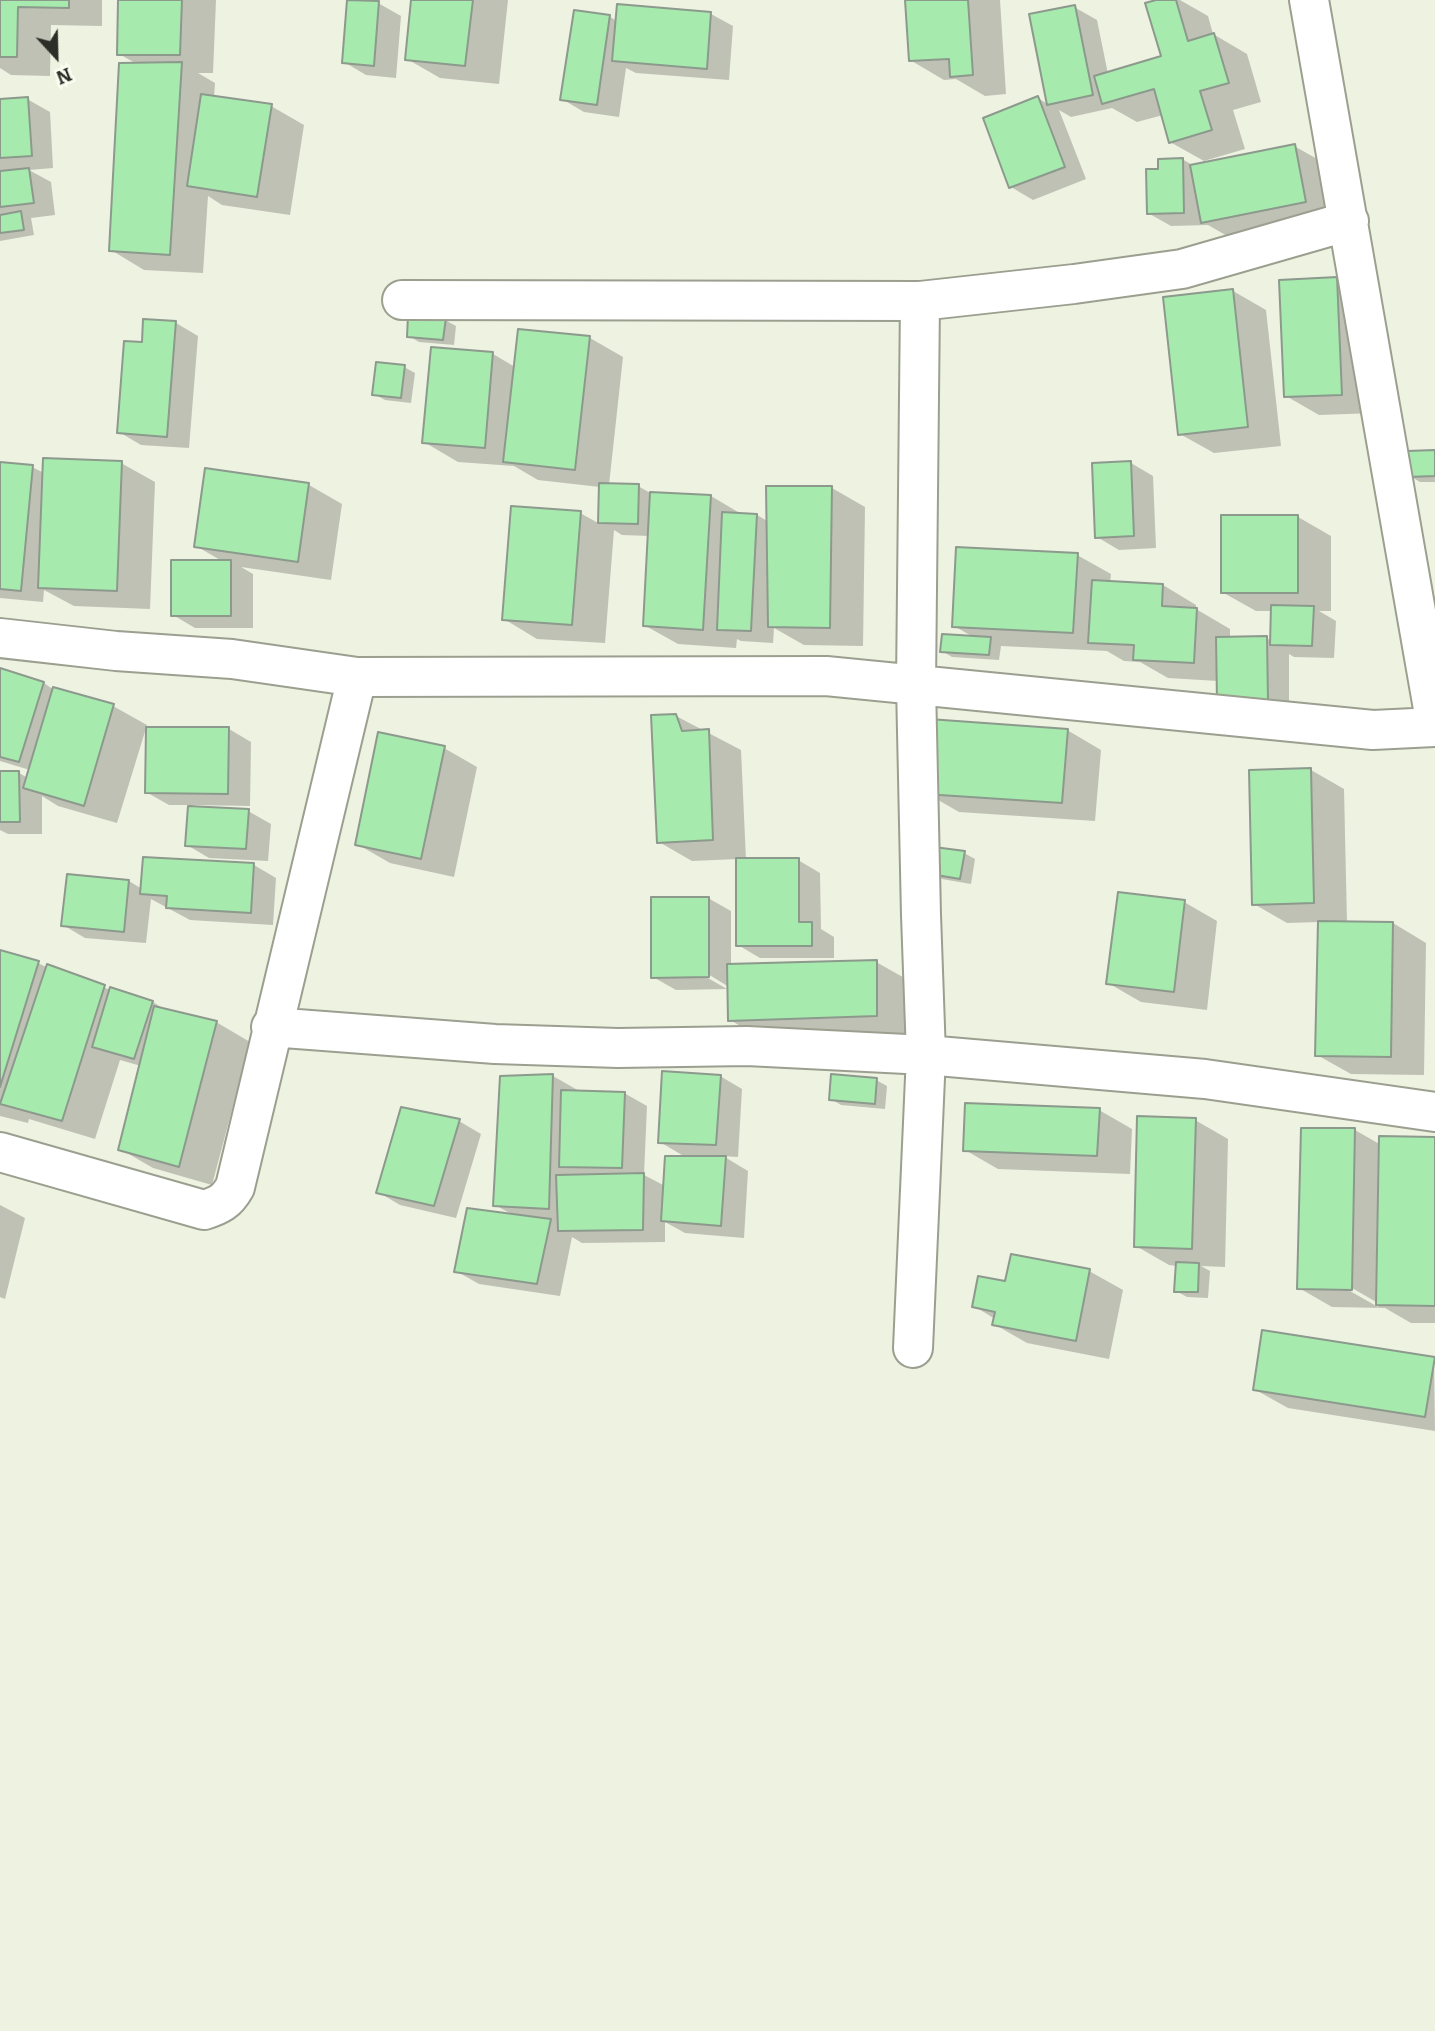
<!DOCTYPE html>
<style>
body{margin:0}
#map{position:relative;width:1435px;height:2031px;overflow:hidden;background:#eef2e1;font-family:Bitter,serif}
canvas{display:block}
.north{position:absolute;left:21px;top:21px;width:70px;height:70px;-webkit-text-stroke:5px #fbfff1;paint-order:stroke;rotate:158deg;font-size:19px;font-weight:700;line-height:28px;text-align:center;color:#2c2e28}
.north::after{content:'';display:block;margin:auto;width:24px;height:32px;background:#2c2e28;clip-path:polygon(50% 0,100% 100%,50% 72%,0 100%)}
</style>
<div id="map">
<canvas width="1435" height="2031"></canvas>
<div class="north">N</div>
</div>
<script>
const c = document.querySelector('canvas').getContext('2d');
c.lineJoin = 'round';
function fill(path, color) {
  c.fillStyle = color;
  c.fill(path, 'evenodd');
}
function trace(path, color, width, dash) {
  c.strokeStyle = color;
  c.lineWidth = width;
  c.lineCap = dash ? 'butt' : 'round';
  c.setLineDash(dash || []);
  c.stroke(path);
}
fill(new Path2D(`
 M0,0H102V26L51,25L50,76L11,75L0,68Z
 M120,0H216L213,73H198L215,83L214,97L271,106L304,125L290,215L222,205L208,196L203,273L144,270L111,250L137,64L119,54Z
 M413,0H508L499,84L440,78L407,59Z
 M906,0H1000L1006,94L985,96L956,79L944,80L910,60Z
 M1162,0H1180L1208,16L1213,34L1247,54L1261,102L1233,110L1245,149L1204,161L1170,142L1163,115L1137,122L1112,108L1071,117L1059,110L1086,179L1033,200L1011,187L1038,98L1049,105L1074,7L1097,20L1108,74L1163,57Z
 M378,3L401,16L396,78L366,75L344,62Z
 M711,14L733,26L729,80L636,73L626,68L619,117L584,112L562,99L610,17L617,21Z
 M0,94V101L27,99L50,112L53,168L29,170L51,182L55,215L31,218L34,235L0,241Z
 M1294,146L1328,165L1339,220L1236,241L1208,225L1171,226L1148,213L1160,171L1182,159L1194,166Z
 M1336,279L1370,298L1375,413L1319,415L1286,396Z
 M1233,291L1266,310L1281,446L1214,453L1180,434Z
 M445,320L456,326L454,345L419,342L409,336Z
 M145,321L176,323L198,336L189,448L141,445L119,432L143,344Z
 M590,338L623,357L609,485L638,486L652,494L711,496L743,515H757L769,522L832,488L865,507L863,646L804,645L774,628L773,643L741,641L737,639L736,648L678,644L644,625L650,536L622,535L614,530L605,643L537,639L504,619L580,513L600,524V487L538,480L514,466L458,462L424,442L493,354L515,367Z
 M404,367L415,373L411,403L385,400L374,394Z
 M1435,452V482H1420L1410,476Z
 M0,463L32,467L44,473L121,463L155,482L150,609L74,606L44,590L43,602L0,598Z
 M1131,463L1153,476L1156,548L1119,550L1097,537Z
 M309,485L342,504L331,580L241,567L253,574V628H195L173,615L222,561L196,546Z
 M1298,517L1331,536V611H1319L1336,621L1334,658L1294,657L1289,654V713L1218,681L1168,678L1140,662L1124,661L1107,651L1001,646L999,660L952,657L942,651L975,638L954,626L1077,555L1111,574L1110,583L1163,585L1196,605V609L1230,629V638H1266L1272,641L1273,611H1256L1222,592Z
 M0,670L44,683L54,690L113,706L147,725L117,823L58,806L42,796V834H8L0,830V773H19L28,778L30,770L0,761Z
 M676,716L741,750L746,860H798L820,873L821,929L834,937V958H760L738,945V859L692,861L659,842Z
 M229,729L251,742L250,806L193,805V808L248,811L271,824L268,861L209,858L187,845L190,805H169L146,792Z
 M1067,730L1101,750L1095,821L959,812L926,793Z
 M444,748L477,767L454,877L390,863L357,844Z
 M1311,770L1344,789L1347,923H1393L1426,943L1424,1075L1351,1074L1317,1055L1320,922L1287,923L1254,904Z
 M964,853L975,859L971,884L942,879L932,873Z
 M254,865L276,878L273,925L190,920L151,899L146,943L85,938L63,925L68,876L129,881L142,889Z
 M708,898L731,911V965L876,962L910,981V1035L763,1039L730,1020L729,987L703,971L701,974L727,989L676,990L653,977Z
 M1184,902L1217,921L1207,1010L1141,1002L1108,983Z
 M0,952L38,963L48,968L111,990L153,1002L167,1011L216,1022L250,1042L212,1185L153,1168L120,1149L141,1066L120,1060L95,1139L29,1119L28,1123L0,1116Z
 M553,1076L581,1092L624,1093L647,1106L644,1175L665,1186L687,1158L660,1142L720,1076L742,1089L738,1157L723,1156L748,1171L744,1238L685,1233L665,1222V1242L582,1243L572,1237L560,1296L479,1284L456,1271L515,1216L495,1205Z
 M876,1080L887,1086L885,1109L841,1105L831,1099Z
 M1099,1110L1132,1129L1130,1174L998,1169L965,1150Z
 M1195,1120L1228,1139L1225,1267L1201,1266L1210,1271L1208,1298L1187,1297L1176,1291L1177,1266L1169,1265L1136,1246Z
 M459,1121L481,1134L456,1218L400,1205L378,1192Z
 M1355,1130L1381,1145L1435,1139V1323H1411L1385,1308L1332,1307L1299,1288ZM1345,1284L1378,1303V1307L1343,1287Z
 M0,1205L25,1218L5,1299L0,1297Z
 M1089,1271L1123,1290L1109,1359L1027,1343L994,1324L995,1319L974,1306L1007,1283Z
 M1434,1359L1435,1431L1288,1408L1254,1389Z`), '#0003');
const building = new Path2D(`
 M0,0H69V8L18,7L17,57H0Z
 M118,0H182L180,55H117Z
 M347,0L379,1L374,66L342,63Z
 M411,0H473L465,66L405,60Z
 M905,0H968L973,75L950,77L949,59L909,61Z
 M1156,0H1176L1188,41L1214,33L1229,83L1200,91L1212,130L1169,143L1154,89L1102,104L1094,76L1161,56L1145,3Z
 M617,4L711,12L707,69L612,61Z
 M1075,5L1093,95L1047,105L1029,14Z
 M574,10L610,15L597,105L560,100Z
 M182,62L170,255L109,251L119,63Z
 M201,94L272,104L257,197L187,186Z
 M1038,96L1065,167L1009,188L983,118Z
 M28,97L32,156L0,158V99Z
 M1295,144L1306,202L1201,223L1190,165Z
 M1183,158L1184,213L1147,214L1146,169H1158V159Z
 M29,168L34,203L0,207V171Z
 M21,211L24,230L0,233V215Z
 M1337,277L1342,395L1284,397L1279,280Z
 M1233,289L1248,427L1178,435L1163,297Z
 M408,315L446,318L443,340L407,337Z
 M143,319L176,321L167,437L117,433L124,341L142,342Z
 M518,329L590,336L575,470L503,462Z
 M431,347L493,352L485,448L422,443Z
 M376,362L405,365L401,398L372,395Z
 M1435,450V476L1408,477L1407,451Z
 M43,458L122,461L117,591L38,588Z
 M1131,461L1134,536L1095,538L1092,463Z
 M0,462L33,465L21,591L0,589Z
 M205,468L309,483L298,562L194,547Z
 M599,483L639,484L638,524L598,523Z
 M766,486H832L830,628L768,627Z
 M650,492L711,495L703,630L643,626Z
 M511,506L581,511L572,625L502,620Z
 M722,512L757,514L751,631L717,630Z
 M1221,515H1298V593H1221Z
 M956,547L1078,553L1073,633L952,627Z
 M171,560H231V616H171Z
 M1092,580L1163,584L1162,606L1197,608L1194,663L1133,660L1134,645L1088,643Z
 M1271,605L1314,606L1312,646L1270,645Z
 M942,634L991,637L989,655L940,652Z
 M1267,636L1268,701L1217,702L1216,637Z
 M0,668L44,682L19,762L0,757Z
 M53,687L114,704L84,806L23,788Z
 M676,714L682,731L709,729L713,840L657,843L651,715Z
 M929,719L1068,729L1062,803L924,794Z
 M146,727H229L228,794L145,793Z
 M378,732L445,746L421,859L355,845Z
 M1311,768L1314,903L1252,905L1249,770Z
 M0,771H19L20,822H0Z
 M188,806L249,809L246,849L185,846Z
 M934,847L965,851L960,879L930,874Z
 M143,857L254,863L251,913L166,908L167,896L140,894Z
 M736,858H799V922H812V946H736Z
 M67,874L129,880L124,932L61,926Z
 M1118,892L1185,900L1174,992L1106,984Z
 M651,897H709V977L651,978Z
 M1318,921L1393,922L1391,1057L1315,1056Z
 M0,950L39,961L0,1087Z
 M877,960V1016L728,1021L727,964Z
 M47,964L105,985L62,1121L0,1104Z
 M110,987L153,1001L134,1059L92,1047Z
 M154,1006L217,1021L179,1167L118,1150Z
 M662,1071L721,1075L716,1145L658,1143Z
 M553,1074L549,1209L493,1206L500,1076Z
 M831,1074L877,1078L875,1104L829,1100Z
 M561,1090L625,1092L622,1168L559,1167Z
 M965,1103L1100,1108L1097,1156L963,1151Z
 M401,1107L460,1119L434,1206L376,1193Z
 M1137,1116L1196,1118L1192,1249L1134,1247Z
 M1301,1128H1355L1352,1290L1297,1289Z
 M1379,1136L1435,1137V1306L1376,1305Z
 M665,1156H726L721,1226L661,1221Z
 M644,1173L643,1230L558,1231L556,1175Z
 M467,1208L551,1219L537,1284L454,1272Z
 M1011,1254L1090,1269L1076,1341L992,1325L995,1312L972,1307L978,1276L1005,1281Z
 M1176,1262L1199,1263L1198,1292H1174Z
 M1262,1330L1435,1357L1425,1417L1253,1390Z`);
fill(building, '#a7eaad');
trace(building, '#8c998d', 2);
const minor = new Path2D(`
 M1309,0L1435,720
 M402,300L920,301L1074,284L1182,269L1349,221
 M0,638L116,651L232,659L357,677L826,676L1373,730L1435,727
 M271,1027L495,1044L618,1048L747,1046L926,1055L921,915L916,685L920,301
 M0,1152L204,1210C220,1205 227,1201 235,1187L357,677
 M913,1348L926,1055L1205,1079L1435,1112`);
trace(minor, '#9b9f8f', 42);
trace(minor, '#fff', 38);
</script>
